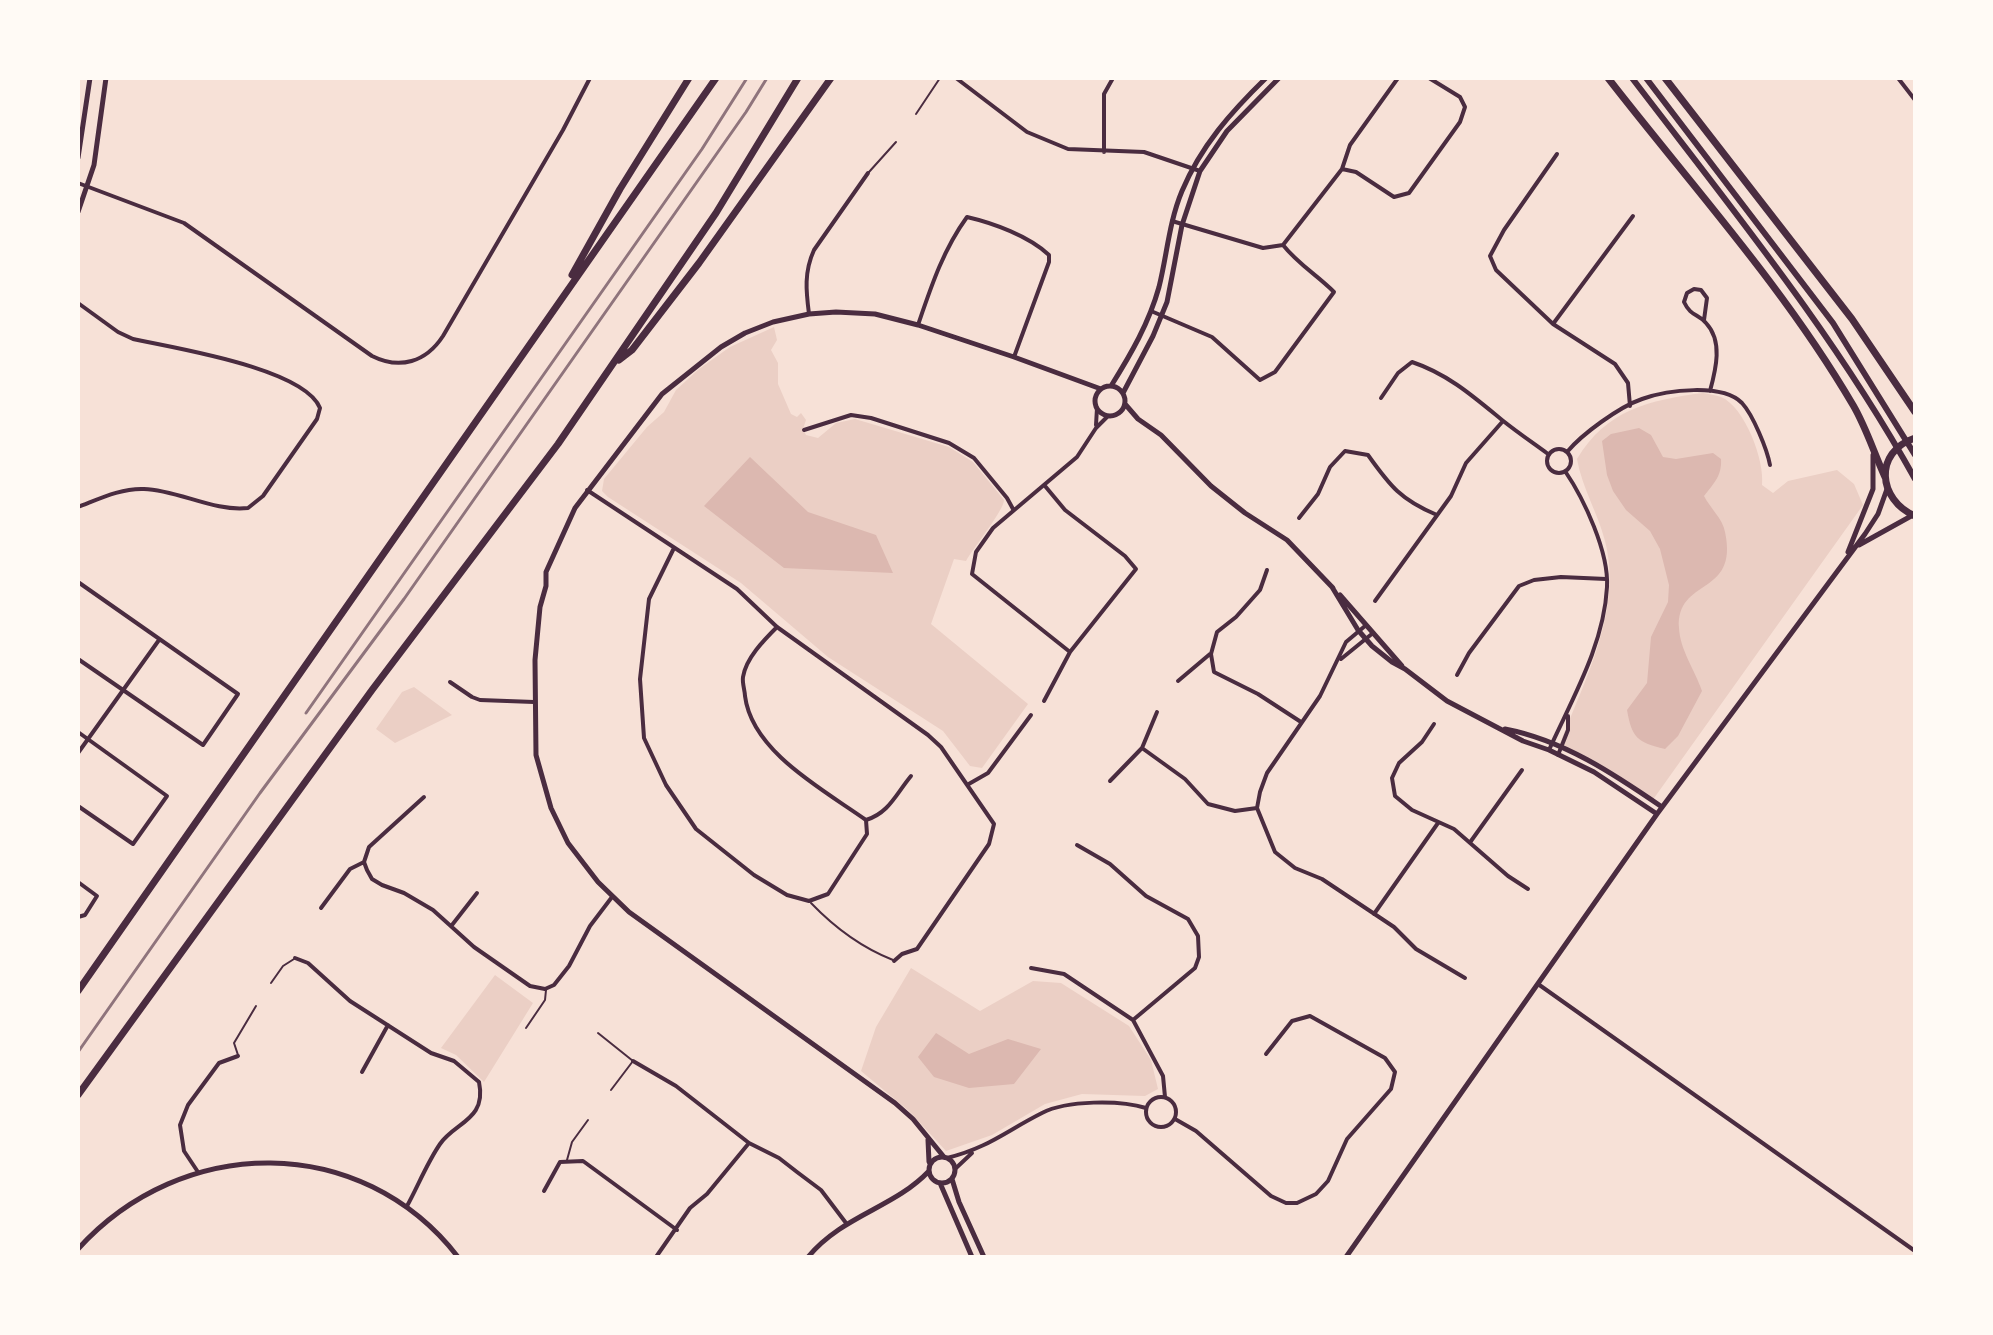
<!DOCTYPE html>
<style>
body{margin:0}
#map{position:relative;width:1993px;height:1335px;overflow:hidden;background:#f7e1d7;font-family:Lato,sans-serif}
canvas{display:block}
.frame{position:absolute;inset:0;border:80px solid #fffaf5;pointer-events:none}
</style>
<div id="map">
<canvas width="1993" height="1335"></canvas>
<div class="frame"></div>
</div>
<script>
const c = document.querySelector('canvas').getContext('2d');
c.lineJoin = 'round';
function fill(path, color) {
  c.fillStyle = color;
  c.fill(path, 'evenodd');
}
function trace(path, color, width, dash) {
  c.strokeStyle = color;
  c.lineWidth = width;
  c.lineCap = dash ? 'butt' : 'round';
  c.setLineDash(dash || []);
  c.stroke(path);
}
fill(new Path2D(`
 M774,327L777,340L771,350L778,363V384L791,414L797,417L801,413L806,420L803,429L806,435L818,438L836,423L855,419L949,447L973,462L1004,500C1004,510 974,547 966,561L954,559L931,624L1028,704L982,768L970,766L943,731L828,657L741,583L608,497L602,491L604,479L647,427L664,412L676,390L699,369L730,347Z
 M1703,393C1708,394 1716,395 1721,397C1745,407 1765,461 1762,485L1773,493L1788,481L1837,470L1854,484L1863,505L1652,801L1560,744C1584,681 1623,610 1605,541C1598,513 1582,488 1577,459C1606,410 1649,400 1703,393Z
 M414,687L452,715L395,743L376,729L402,692Z
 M911,968L980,1011L1033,981L1061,983L1129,1026L1151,1060L1158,1089L1145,1096L1082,1094L1045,1104L992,1135L946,1151L909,1111L861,1071L876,1027Z
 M495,975L533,1003L484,1082L456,1055L441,1048Z`), '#ebcfc5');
fill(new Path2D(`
 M1639,428L1651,435L1663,457L1676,459L1713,453L1721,459C1722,476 1714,483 1704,496C1710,508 1723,519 1725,532C1739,597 1676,577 1679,628C1680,650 1695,670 1702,691L1678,736L1665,749C1637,742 1632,738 1627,710L1647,683L1651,637L1668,602L1669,585L1660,549L1650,531L1626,510L1613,491L1607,475L1602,441L1611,434Z
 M750,457L808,512L876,535L893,573L784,568L704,506Z
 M936,1033L969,1054L1008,1039L1041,1049L1014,1084L969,1088L934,1077L918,1057Z`), '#dcb8b0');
trace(new Path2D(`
 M916,114L940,78
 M869,172L896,142
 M811,903C835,928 860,947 893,960
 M271,983L283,966L294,959
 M526,1028L545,1000L546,990
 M598,1033L633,1061L611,1090
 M238,1055L234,1043L256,1006
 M567,1160L572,1142L588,1120`), '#4a2c40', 2);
trace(new Path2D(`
 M956,78L1027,132L1068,149L1144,152L1200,171
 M1898,78L1915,100
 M1104,152V94L1113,78
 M1557,154L1504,230L1490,256L1496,270L1553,324L1615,364L1628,383L1630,406
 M1342,169L1356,172L1394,197L1409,193L1460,122L1465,107L1460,97L1429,78
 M78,183L184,223L372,356C400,370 426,362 443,336L563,130L590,78
 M1283,245L1342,169L1350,145L1398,78
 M78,303L118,332L133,339C173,348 304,368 320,408L317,419L263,496L248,508C214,512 178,490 144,489C121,488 99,499 78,507
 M1151,311L1212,337L1260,380L1275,372L1334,292C1317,275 1298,264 1283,245L1263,248L1172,221
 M809,314C806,291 804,272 814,250L868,173
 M1704,320L1707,298L1701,290L1694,289L1687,293L1684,302C1691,317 1698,313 1706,323C1723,341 1716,369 1710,391
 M1553,324L1633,216
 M918,325C931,287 943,250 967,217C993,223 1029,236 1049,255V262L1014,357
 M1381,398L1398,373L1412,362C1448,374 1474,397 1502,420C1517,432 1533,443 1548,454
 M1096,425L1097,408
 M804,430L851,415L871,418L949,443L974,458L1007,498L1013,509
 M1547 461a12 12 0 1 1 24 0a12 12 0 1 1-24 0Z
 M1567,452C1582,434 1619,407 1642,399C1667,390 1722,383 1742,403C1753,415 1767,449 1770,465
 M1045,486L1065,510L1125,556L1136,569L1070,652L972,574L976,552L993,528L1077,457L1096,428L1108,416
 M587,490L737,589L777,627L928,735L941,747L994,824L989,844L917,949L902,954L894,961
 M1299,518L1318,494L1330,467L1345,451L1368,455C1390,486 1401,500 1437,515
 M674,548L649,599L640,679L644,738L666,785L696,829L754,875L787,895L809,901L828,894L867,834L866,820C824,790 752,752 745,696C745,691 742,683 743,677C746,658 764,640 777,627
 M1267,570L1260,590L1236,617L1217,632L1211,654L1214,672L1258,694L1301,722
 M78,582L238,694L203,745L78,659
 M1375,601L1451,496L1466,463L1503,421
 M1365,626L1346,642L1320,696L1267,773L1260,792L1257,808L1275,852L1295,868L1322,879L1394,927L1416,949L1465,978
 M1341,659L1373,633
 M1457,675L1469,653L1519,586L1534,580L1561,577L1606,579
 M1178,681L1210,654
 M450,682L472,697L480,700L534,702
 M1044,701L1070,652
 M1434,724L1422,742L1399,763L1392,778L1395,796L1412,810L1454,829L1508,876L1528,889
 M78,732L167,796L133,844L78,806
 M1142,748L1185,779L1208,804L1235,811L1257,808
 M1549,750C1572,699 1604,645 1607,587C1609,552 1584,499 1565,471
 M78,753L159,640
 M1558,755L1568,730V716
 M1110,781L1142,748L1157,712
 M967,785L988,773L1031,715
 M424,797L369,847L364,862L367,870L372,879L382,885L404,893L433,910L474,947L530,986L545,989L554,985L569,966L590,926L612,897
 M866,820C889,813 896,794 911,776
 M1471,841L1522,770
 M1077,845L1110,864L1146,896L1188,919L1198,936L1199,957L1195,968L1133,1020
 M78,882L97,896L85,915L78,917
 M321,908L350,869L364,862
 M1374,914L1438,823
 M452,925L477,893
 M295,958L308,963L350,1001L431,1053L454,1061L479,1082C487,1120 455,1122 440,1144C427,1163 418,1186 407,1206
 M1031,968L1064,974L1133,1020L1163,1076L1165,1097
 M1538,984L1915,1251
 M633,1061L676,1086L749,1143L779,1158L797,1172L821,1190L846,1223
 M362,1072L388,1025
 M1146 1112a15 15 0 1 1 30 0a15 15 0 1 1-30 0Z
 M1175,1119L1196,1131L1271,1196L1286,1203H1297L1316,1194L1328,1181L1347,1139L1391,1089L1395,1072L1385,1058L1310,1016L1292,1021L1266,1054
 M947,1158C988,1148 1006,1131 1042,1113C1067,1100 1120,1100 1146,1108
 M955,1169L972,1153
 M198,1172L184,1151L180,1125L188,1105L219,1063L238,1056
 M544,1191L560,1162L583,1161L677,1230
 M656,1257L690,1208L707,1194L749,1143`), '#4a2c40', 4);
trace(new Path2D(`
 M78,158L90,78
 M78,212L94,165L106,78
 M1111,386C1131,354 1149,323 1159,287C1167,255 1169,222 1182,191C1201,146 1231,112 1266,78
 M1095 401a15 15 0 1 1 30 0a15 15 0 1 1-30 0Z
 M1123,393L1153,336L1167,302L1182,225L1200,171L1227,131L1279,78
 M1125,404L1138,419L1161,435L1211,486L1245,513L1287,540L1333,588
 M1859,545L1913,515
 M1848,552L1873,489V455
 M1332,587L1358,630L1372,646L1392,662L1405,669L1447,701L1523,741L1549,750L1594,772L1657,814
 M1340,595L1402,666
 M1505,729C1563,740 1614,774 1662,807
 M928,1140L929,1162
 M929 1170a13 13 0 1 1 26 0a13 13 0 1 1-26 0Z
 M944,1157L913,1119L895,1103L629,912L598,882L568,843L551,808L536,755L535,660L540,607L546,586V572L575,508L662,394L721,347L745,333L773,322L809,314L836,312L875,314L918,325L1014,357L1101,389
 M952,1179L959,1202L984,1257
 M940,1183L972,1257
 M78,1249C182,1134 361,1132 458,1257
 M808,1257C843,1215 894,1208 929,1171
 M1346,1257L1657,814L1865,534L1878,514L1887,489`), '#4a2c40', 5);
trace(new Path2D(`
 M1632,78C1732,209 1835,335 1915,479
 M1646,78L1833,323L1915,455`), '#4a2c40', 6);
trace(new Path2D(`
 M1608,78C1691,185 1784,287 1853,405C1866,427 1874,453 1885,477
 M1665,78L1852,319L1915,412
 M1915,438C1873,452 1878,500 1915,516`), '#4a2c40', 7);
trace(new Path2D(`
 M572,275L620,189L689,78
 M619,360L632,350L699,263L831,78
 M78,991L716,78
 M78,1095L372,690L558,444L716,213L798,78`), '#4a2c40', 7);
trace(new Path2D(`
 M306,713L702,149L747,78
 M78,1052L260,793L404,599L746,112L767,78`), '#8f747c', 3);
</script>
